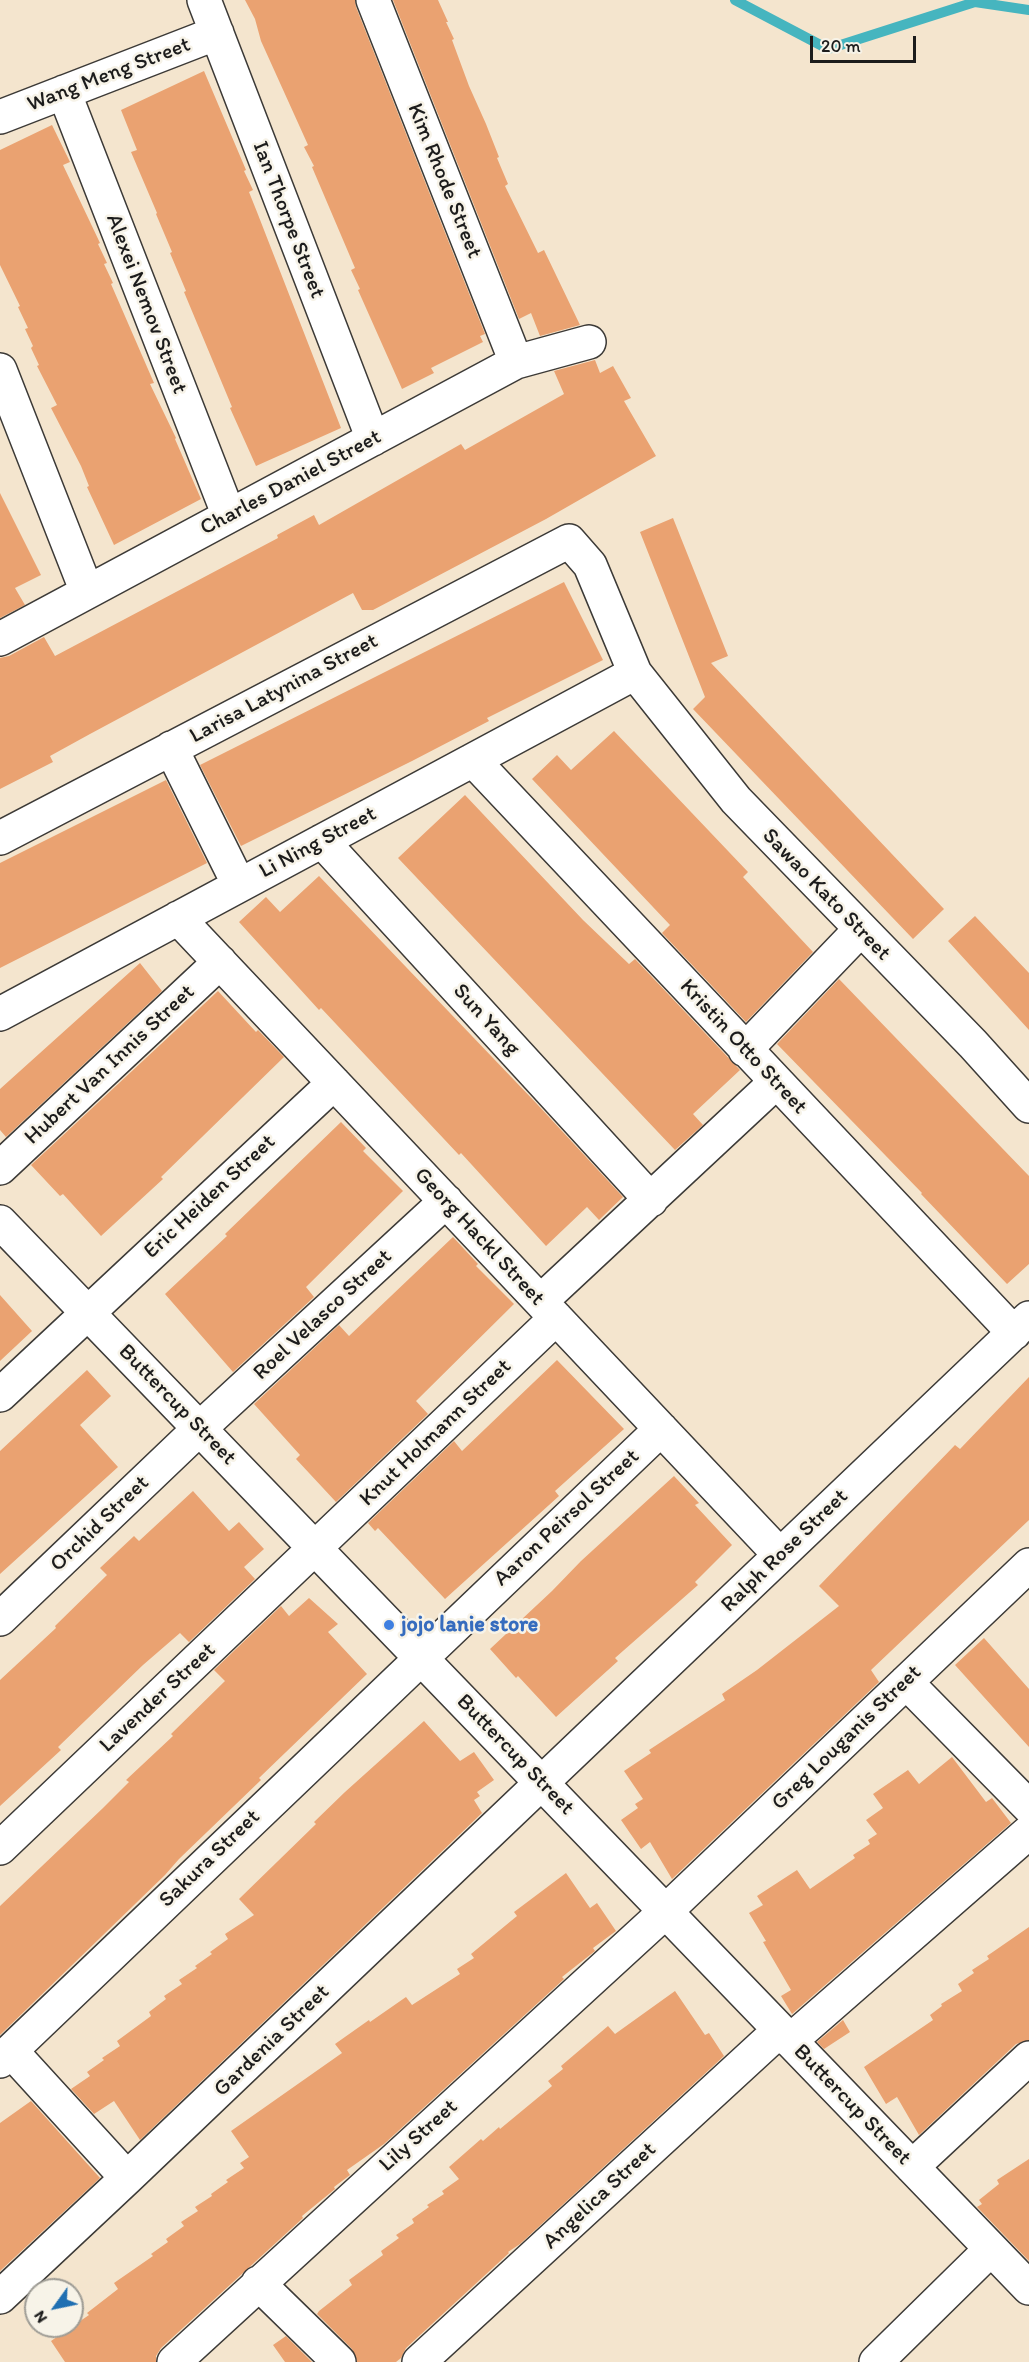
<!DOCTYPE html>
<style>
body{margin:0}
#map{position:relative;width:1029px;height:2362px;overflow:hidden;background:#f4e5ce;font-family:Itim,sans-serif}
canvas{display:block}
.north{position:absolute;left:24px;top:2278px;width:60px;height:60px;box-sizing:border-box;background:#f7f3e8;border:2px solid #9f9d96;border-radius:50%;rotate:237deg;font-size:16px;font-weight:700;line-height:24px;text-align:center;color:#1c1c1c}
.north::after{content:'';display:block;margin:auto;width:21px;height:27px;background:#1f6fb2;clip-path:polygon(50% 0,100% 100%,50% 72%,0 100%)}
.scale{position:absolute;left:810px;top:36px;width:106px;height:27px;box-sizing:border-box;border:3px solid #1c1c1c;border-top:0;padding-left:8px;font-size:18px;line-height:21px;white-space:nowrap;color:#1c1c1c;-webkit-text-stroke:4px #f7f3e8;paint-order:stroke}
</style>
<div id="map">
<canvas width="1029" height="2362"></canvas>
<div class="north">N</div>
<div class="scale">20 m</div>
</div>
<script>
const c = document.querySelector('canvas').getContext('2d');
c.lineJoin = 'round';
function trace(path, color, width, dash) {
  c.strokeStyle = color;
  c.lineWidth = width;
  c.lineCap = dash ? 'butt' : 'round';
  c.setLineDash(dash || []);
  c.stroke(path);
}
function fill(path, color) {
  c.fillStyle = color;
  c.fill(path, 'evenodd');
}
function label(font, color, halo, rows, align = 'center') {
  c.font = font + ' Itim,sans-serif';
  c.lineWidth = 5;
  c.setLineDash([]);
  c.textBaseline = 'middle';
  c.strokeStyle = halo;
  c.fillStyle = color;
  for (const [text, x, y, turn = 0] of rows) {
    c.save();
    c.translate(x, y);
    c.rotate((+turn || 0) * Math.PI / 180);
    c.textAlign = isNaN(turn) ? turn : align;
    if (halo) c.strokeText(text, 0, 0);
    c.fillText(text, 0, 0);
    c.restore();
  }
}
trace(new Path2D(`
 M735,0L828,49L975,2L1029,10`), '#46b5bf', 10);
fill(new Path2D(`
 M245,0H355L356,7L485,334L480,336L483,342L431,368L434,373L402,389L358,290L360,289L351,270L355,268L312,167L314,166L304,147L308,145L261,41L255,19Z
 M393,0H438L448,22H446L454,39L452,40L469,86L486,124L499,157L497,158L508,184L505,186L538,253L544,250L580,325L540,336L531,313L519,319Z
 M204,71L246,170L244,171L253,190L249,192L257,212L341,428L256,466L230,408L232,407L184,292L186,291L170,253L172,252L156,214L157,213L131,152L137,150L121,110Z
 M52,125L70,162L63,165L100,243L98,244L107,263L104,264L113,283L111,284L154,383L150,384L176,438L175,439L201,499L114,545L87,487L89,486L81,466L51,408L57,405L37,366L39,365L31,348L33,346L25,329L28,328L18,307L20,306L0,265V150Z
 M595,360L600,373L613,366L631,398L624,401L656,456L546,519L373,610H362L353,593L90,734L50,756L53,762L0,789V658L9,656L44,637L55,656L278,538L277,535L314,515L319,525L461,444L465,450L564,394L554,371Z
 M0,493L41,575L15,588L25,605L0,618Z
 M673,518L728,656L711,663L944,909L913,939L693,709L705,697L640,532Z
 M564,582L603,660L487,718L489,721L412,761L241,846L200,765Z
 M614,731L748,872L743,877L813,952L746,1022L662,933L670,925L532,779L557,755L571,770Z
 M166,780L207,863L0,968V863Z
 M465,795L583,920L629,964L635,959L740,1070L693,1114L703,1125L675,1150L398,858Z
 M319,876L537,1104L623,1197L599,1220L587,1207L546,1246L461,1153L459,1155L321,1008L319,1010L239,922L266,897L280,912Z
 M975,916L1029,973V1030L948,941Z
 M140,963L162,991L6,1137L0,1130V1089Z
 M839,979L1029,1176V1264L1007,1284L921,1194L922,1193L777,1044Z
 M218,991L256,1032L258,1030L284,1057L161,1177L163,1179L101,1236L63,1194L60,1196L31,1165Z
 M341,1122L366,1148L363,1151L403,1191L306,1287L314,1297L233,1372L165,1294L227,1236L225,1234Z
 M453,1237L478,1264L476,1266L514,1304L416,1401L428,1414L336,1502L296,1459L300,1455L254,1404L339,1325L349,1336Z
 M0,1295L32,1331L0,1361Z
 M557,1360L624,1429L555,1491L559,1496L445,1599L378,1528L375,1531L368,1523L454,1441L462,1451Z
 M87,1370L111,1396L80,1425L118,1467L0,1574V1451Z
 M1029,1377V1520L871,1670L879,1682L672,1879L650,1842L641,1849L621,1820L638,1808L635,1804L643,1799L624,1771L651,1753L649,1750L725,1700L722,1694L757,1670L839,1606L819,1586L955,1445L960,1449Z
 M674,1476L699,1503L695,1505L732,1545L695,1582L698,1585L615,1658L618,1661L556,1717L518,1676L516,1678L490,1649L552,1591L581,1561Z
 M193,1491L229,1531L239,1522L264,1549L244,1567L255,1579L189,1642L180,1633L143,1665L58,1747L61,1750L0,1806V1680L56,1628L55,1626L107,1575L100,1568L134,1536L139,1541Z
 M309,1598L338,1624L328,1632L367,1674L259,1778L261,1780L179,1859L165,1875L0,2035V1906L103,1808L129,1782L126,1780L173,1736L171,1734L225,1681L214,1670L281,1606L289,1616Z
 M984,1638L1029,1689V1747L955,1665Z
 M424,1721L460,1761L474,1752L494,1780L477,1792L480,1796L474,1800L482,1813L140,2140L114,2101L94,2114L71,2089L90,2076L87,2072L104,2060L102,2058L120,2046L117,2041L151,2016L149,2012L166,1999L164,1996L182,1984L179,1980L197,1968L195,1966L212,1954L210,1952L228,1939L225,1934L254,1915L239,1899L316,1824L314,1822L345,1792Z
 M952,1757L986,1802L992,1798L1011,1823L792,2014L781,1996L791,1990L763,1942L766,1941L749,1913L763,1905L757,1896L797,1870L810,1889L855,1858L853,1855L870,1844L868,1840L877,1834L866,1820L883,1808L873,1794L908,1770L919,1784Z
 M566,1873L590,1908L597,1903L616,1931L593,1948L595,1951L562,1977L564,1979L384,2144L347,2170L350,2175L334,2187L335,2189L302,2216L303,2218L161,2348L156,2356V2362H65L51,2341L89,2315L87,2313L118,2289L114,2283L153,2256L151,2254L168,2242L166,2239L184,2226L181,2222L198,2211L195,2207L212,2196L211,2194L228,2182L226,2180L244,2168L240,2163L249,2157L231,2131L342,2053L335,2044L369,2020L370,2022L406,1997L412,2005L460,1974L457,1969L474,1958L471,1954L517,1916L514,1912Z
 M1029,1927V2040L1016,2044L919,2135L897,2097L886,2104L864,2067L933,2020L930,2015L942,2006L941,2004L962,1991L958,1984L974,1973L972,1970L989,1959L987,1956Z
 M675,1991L705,2035L709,2033L724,2056L520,2244L508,2252L509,2253L406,2348L401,2358L396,2362H357L352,2349L317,2314L319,2311L352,2285L349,2280L383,2255L381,2251L399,2238L396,2235L414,2223L412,2219L429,2207L427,2205L444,2194L442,2191L459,2179L449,2167L481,2139L483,2141L499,2127L500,2129L552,2086L548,2081L563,2069L561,2066L608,2026L615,2034Z
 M843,2020L850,2032L824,2049L817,2042Z
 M31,2101L100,2178L0,2271V2123Z
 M1029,2159V2261L977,2207L982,2204L979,2200L999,2184L997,2180Z
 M286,2336L312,2362H285L273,2345Z`), '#eaa271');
const minor = new Path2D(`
 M204,0L373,439
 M373,0L516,362
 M64,92L229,516
 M0,117L217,33
 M0,370L87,592
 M0,639L516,362L589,342
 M171,748L239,885
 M473,760L1014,1333
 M0,838L569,541L590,565L635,673L736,800L973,1044L1029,1106
 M322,841L651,1200
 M178,918L780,1555
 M0,1014L635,673
 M745,1050L860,930
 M0,1168L220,962
 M0,1222L1029,2288
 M541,1301L776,1082
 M0,1395L334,1083
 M0,1619L199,1429L446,1201
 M906,1682L1029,1807
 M0,1848L556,1318
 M790,2041L1029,1832
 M11,2051L127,2178
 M0,2061L661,1429
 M912,2167L1029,2058
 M258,2283L339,2362
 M0,2297L127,2178L1029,1318
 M174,2362L666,1911L1029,1565
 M419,2362L780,2030
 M876,2362L991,2249`);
trace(minor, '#3c3a37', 36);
trace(minor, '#fff', 33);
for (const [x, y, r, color] of [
 [389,1625,6,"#3f7fe0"]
]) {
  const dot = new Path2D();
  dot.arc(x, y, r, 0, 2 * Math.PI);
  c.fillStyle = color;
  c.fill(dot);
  trace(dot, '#f7f3e8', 2);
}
label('22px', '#1c1c1c', '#f7f3e8', [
 ["Wang Meng Street",109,75,-21],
 ["Kim Rhode Street",444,181,68],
 ["Ian Thorpe Street",288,220,69],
 ["Alexei Nemov Street",146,304,69],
 ["Charles Daniel Street",291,483,-28],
 ["Larisa Latynina Street",284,689,-28],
 ["Li Ning Street",318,843,-28],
 ["Sawao Kato Street",826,895,46],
 ["Sun Yang",486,1020,48],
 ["Kristin Otto Street",743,1047,47],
 ["Hubert Van Innis Street",110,1065,-43],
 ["Eric Heiden Street",210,1197,-43],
 ["Georg Hackl Street",479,1237,47],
 ["Roel Velasco Street",323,1315,-43],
 ["Buttercup Street",177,1405,46],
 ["Knut Holmann Street",436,1433,-44],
 ["Aaron Peirsol Street",567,1518,-43],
 ["Orchid Street",100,1524,-44],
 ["Ralph Rose Street",785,1551,-44],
 ["Lavender Street",158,1698,-43],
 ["Greg Louganis Street",847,1738,-44],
 ["Buttercup Street",515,1755,46],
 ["Sakura Street",210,1859,-44],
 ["Gardenia Street",272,2041,-44],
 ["Buttercup Street",852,2105,46],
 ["Lily Street",419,2136,-42],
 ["Angelica Street",600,2196,-43]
]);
label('bold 22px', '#366cbe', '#f7f3e8', [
 ["jojo lanie store",401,1625]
], 'left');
</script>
